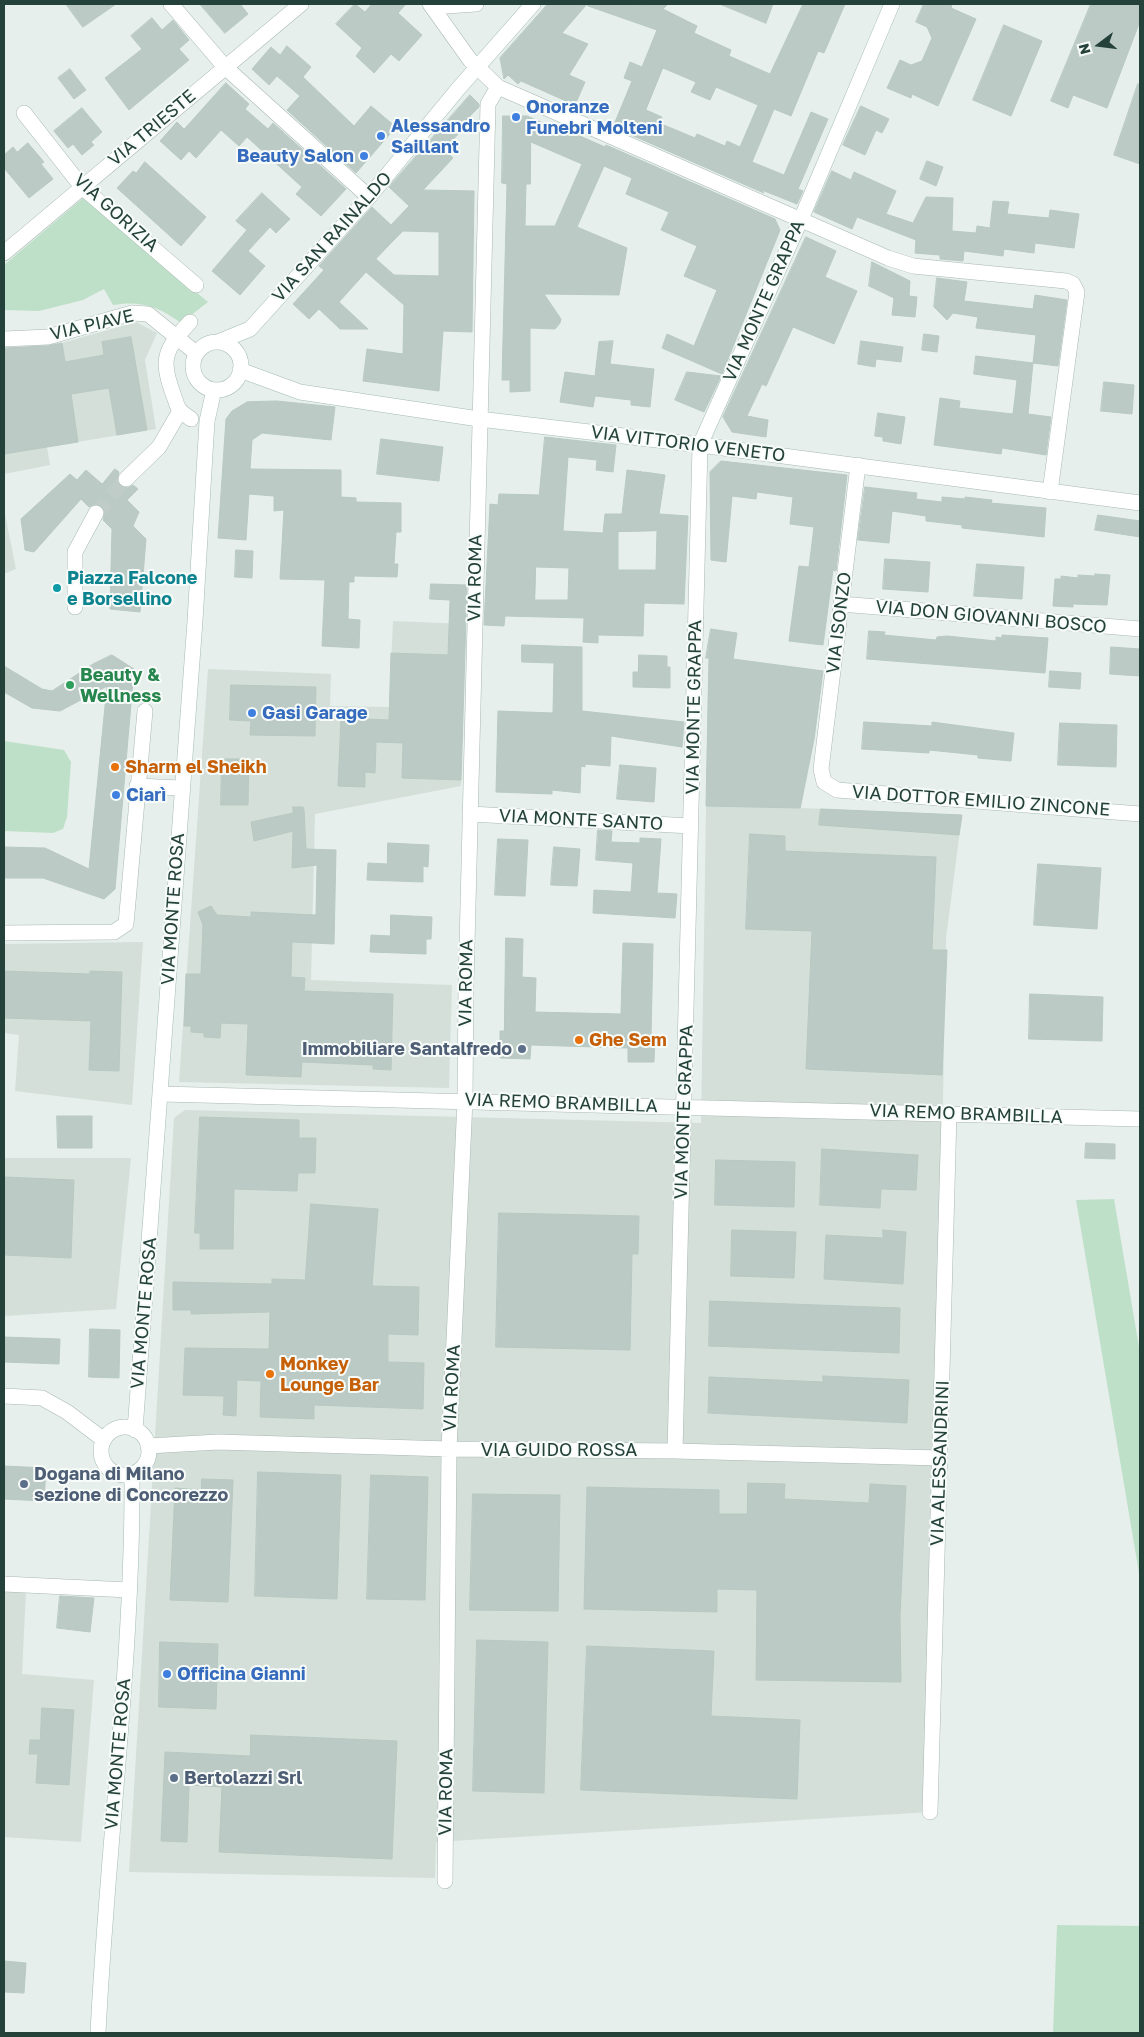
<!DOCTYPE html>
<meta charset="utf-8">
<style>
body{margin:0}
#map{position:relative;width:1144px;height:2037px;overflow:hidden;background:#e6efeb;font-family:"Golos Text",sans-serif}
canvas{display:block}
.frame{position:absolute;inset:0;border:5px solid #24423a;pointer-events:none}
.north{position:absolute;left:1074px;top:20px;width:50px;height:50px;-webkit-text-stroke:4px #f7fbf9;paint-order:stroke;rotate:255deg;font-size:14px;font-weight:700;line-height:20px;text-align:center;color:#24423a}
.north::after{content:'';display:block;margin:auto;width:18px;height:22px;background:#24423a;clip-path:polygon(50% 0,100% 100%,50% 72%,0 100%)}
</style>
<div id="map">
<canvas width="1144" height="2037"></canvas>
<div class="frame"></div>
<div class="north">N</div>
</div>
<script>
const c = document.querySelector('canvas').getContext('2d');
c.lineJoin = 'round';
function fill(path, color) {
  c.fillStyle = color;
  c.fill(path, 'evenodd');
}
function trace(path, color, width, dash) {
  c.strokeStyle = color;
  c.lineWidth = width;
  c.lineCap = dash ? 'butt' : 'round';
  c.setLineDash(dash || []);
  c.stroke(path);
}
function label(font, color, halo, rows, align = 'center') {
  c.font = font + ' "Golos Text",sans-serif';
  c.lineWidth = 4;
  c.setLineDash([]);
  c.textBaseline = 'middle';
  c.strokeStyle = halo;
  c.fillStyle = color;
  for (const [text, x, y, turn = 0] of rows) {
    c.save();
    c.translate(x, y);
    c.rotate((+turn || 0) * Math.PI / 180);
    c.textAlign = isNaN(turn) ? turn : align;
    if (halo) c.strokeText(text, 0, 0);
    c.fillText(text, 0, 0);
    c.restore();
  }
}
fill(new Path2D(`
 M136,322L157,333L145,360L156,429L47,447L50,465L4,474V348L62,343Z
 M4,509L16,569L4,574Z
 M393,621L465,624L461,786L315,814L311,980L452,985L449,1088L179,1082L208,669L331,674L330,706L389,707Z
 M747,661L823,671L815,738L801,808L962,815L946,938L930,1812L436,1842L435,1878L129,1872L174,1118L185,1110L701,1123L708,684L745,688Z
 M143,942L132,1105L15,1091L19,1035L4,1033V944Z
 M4,1158H131L116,1309L4,1316Z
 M4,1590L26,1591L22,1674L94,1680L81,1842L4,1837Z`), '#d4dfda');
fill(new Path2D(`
 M83,198L208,302L181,323C160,307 140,300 113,305L104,289L83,300L39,311L4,310V265Z
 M4,741L64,750L71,762L67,817L63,829L53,833L4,831Z
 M1114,1199L1140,1353V1579L1076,1200Z
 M1057,1925L1140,1926V2033H1053Z`), '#bfe0c8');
const building = new Path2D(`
 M66,4H116L83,27Z
 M200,4H240L248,14L225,33Z
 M355,4L365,12L372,4H406L398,13L422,35L399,61L391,54L374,73L356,56L362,48L336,24Z
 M548,4H587L562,33L588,44L569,75L585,82L575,105L521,81L518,84L508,75L504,79L500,58Z
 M588,4H634L640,6L642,4H668L663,9L697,26L694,33L731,50L729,56L770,74L803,4H845L824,53L818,51L791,116L774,109L752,162L784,175L811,112L828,119L798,189L803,191L797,204L762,190L764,193L613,127L632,81L624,78L630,62L642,67L657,30L588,6ZM663,68L696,82L691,92L710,100L716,87L758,105L740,147L727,141L725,146L697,134L695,138L659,123L662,117L646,110Z
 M720,4H773L766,23Z
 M924,4H952L951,8L976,19L938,106L912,94L911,98L887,88L900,60L911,65L922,61L932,38L927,27L916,22Z
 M1091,4H1140V21L1107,108L1073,95L1068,108L1051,101Z
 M152,18L162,30L173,20L189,40L179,49L189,60L129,110L105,78L142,49L131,36Z
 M1004,25L1042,41L1011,116L973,100Z
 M287,46L311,67L303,77L354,126L371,106L396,127L356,173L287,110L300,96L277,76L269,85L252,69L271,47L280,55Z
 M70,69L86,90L74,99L58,78Z
 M226,83L249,104L245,109L268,129L273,123L346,189L321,216L296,194L302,187L247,137L239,146L221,130L196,158L189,151L181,160L160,141L177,122L184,129Z
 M1138,84L1140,85V164L1114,155Z
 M470,95L479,104V107L462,124L465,127L444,149L453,158L423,190L474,191L472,332L443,331L439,391L363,381L367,349L403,354L404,305L366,272L339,302L368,329H340L319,309L309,319L293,304L324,270L319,266L372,207L391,225L409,206L389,187ZM403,231L439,232V276L394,275L376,259Z
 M861,106L889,119L882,133L876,130L865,155L843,145Z
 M82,108L102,132L91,142L94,145L82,155L73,144L68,148L54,131Z
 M503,116H527L565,133L566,130L605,147L606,145L775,219L780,230L722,374L662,348L667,334L694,346L717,290L684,276L697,246L661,230L669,212L626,194L632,178L604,166L577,227L627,248L619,295L544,294L561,319L560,323L555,329L530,328V391L510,392V380H502L507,184L502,183ZM531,142L582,164L555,226H525L526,184H530Z
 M28,143L44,162L41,164L53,179L29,198L4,168V155L13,147L17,152Z
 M927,161L943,167L936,186L920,179Z
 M145,162L206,217L181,246L117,188L133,171L136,173Z
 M832,171L851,180L854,172L896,191L886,214L913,223L926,197L953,198L952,231L976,233L977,226L990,228L993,201L1009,202L1007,214L1049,218L1050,210L1079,214L1074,248L1035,243L1034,253L1004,249L1003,256L964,251L963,261L940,259V255L915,253L916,240L857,217L852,229L814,212Z
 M262,193L290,219L276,233L270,227L248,251L265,266L240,295L212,271L247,230L236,221Z
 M806,237L836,251L825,277L857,291L834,344L793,327L766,386L762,384L747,416L768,420L766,437L732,432L723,417Z
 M872,262L910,281L909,296L917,297L915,317L892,315L894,298L869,286Z
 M937,278L967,282L964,301L1033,309L1035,295L1067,300L1058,366L1033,363L1036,335L976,328L978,317L953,313L947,320L934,307Z
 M924,334L939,336L937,352L922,350Z
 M131,337L147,430L117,435L109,388L71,394L78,442L4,454V348L48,346L62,343L65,362L104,355L102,342Z
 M613,341L610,364L654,369L650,407L631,405V400L595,396L593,407L560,402L565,372L595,376L599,342Z
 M861,341L903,347L901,362L876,359L875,367L858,364Z
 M976,356L1033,363L1028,414L1051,417L1046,455L1002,448L1001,454L934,445L940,398L960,401L959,408L1013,414L1017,380L974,374Z
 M687,372L721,376L704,412L675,400Z
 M1104,382L1134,385L1132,414L1101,411Z
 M277,401L335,407L331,440L262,433L252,440L250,469L341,470V497L356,498V502L401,503V532H396L394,564H398L397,577L354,576V582H349L348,619L360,620L359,648L322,646L325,580L280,579L284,510L274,511V496L249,494L246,540L218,538L226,419L232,411L247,402Z
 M878,413L905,417L901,444L883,441V437L875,436Z
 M545,437L616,445L613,472L596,470L597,460L568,457L563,531L603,533L605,514H622L627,470L643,472V476L644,472L665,475L659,514L688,516L684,604L644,603L643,636L598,635V643L583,642L584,618L505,616L504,626L484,625L490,504L498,505L499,494L539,495ZM657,531L656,570H618V532ZM536,567L569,568L568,600H535Z
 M381,439L443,447L439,481L377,474Z
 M721,461L847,475L836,571L833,570L823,645L789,641L799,566L809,567L814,527L790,524L793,497L757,492L756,499L732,496L726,562L711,560L710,472Z
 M115,469L119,472L117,481L120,486L128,488L133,485L138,489L127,500L139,512L133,526L146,539L140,612L110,609L112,529L103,520L105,512L100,505L95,504L89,507L81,499L34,552L25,550L21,519L70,474L77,480L86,470L102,484Z
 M865,487L917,493L916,499L942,502V497L965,499V497L992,500L991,503L1046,508L1044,537L962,528V525L926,521V516L892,511L889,543L858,540Z
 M1098,515L1140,521V537L1095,530Z
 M236,550L253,551L252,578L235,577Z
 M885,559L930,562L928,592L883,589Z
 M977,564L1024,567L1022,599L974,596Z
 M1095,574L1110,575L1107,605L1073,604V607L1053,606L1055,579H1061V576L1078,578V575L1095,576Z
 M431,584L467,585L461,780L402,778L403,743L376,742L375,773L365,772V787L338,786L341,718L389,720L391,653L448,655L450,600L430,599Z
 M711,629L737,633L733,659L823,671L814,738L800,808L706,806L709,658H706Z
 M869,631L885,632L884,635L936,640L937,637L947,636L996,641V637L1002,638V635L1048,638L1045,673L867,659Z
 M522,645L582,647V711L684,722L682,747L611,736L610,766L585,764V767L581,766L580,793L552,790V794L496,792L498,711L553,713L554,663L522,662Z
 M1111,647L1140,649V676L1110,674Z
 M112,655L134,669L115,889L104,899L43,878H4V847L45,848L89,869L107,686L60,711L32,708L4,692V666L42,689L52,691L93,664Z
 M639,655L667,656V667H670V688L633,687V672H638Z
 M1050,671L1081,673L1080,689L1049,687Z
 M231,685L316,687L315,736L250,735L251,721L230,720Z
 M864,722L932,726V722L1014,733L1011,761L978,758V755L929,750V753L862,749Z
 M1060,723L1117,725L1116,767L1058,765Z
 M222,759H249L248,805H221Z
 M620,765L656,768L654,802L617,799Z
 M293,807H303L304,810L306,849L336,850L334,944L292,942L291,977L305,978L304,991L393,994L391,1070L373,1069V1065L302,1062L301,1077L246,1075L248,1024L221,1023L220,1038L204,1037V1033L191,1032V1026H184L186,974H201L203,925L198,912L211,906L217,915L251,917V912L316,915L317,865L292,868L293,831L254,841L251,822L293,813Z
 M821,809L962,815L959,835L819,825Z
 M598,830L612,831L611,842L640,843V838L661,839L657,893L677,894L675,918L593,913L594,890L631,892L633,863L596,860Z
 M750,834L785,836V851L936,857L932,950H947L942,1075L806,1069L812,931L746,929Z
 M498,839L528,840L525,896L495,895Z
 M388,843L429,845L428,867L423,866V882L367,880L368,863L387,864Z
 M554,847L580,849L577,886L551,885Z
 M1038,864L1101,868L1097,929L1034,925Z
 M391,915L432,917L431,939H426V954L370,952L371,935L390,936Z
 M506,938L523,939L522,977L536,978L535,1012L621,1014L623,943L653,944L651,1037H655L654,1062H628V1048L531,1045L530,1059L500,1058V1031H504Z
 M4,971L90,974V971L122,972L119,1071L89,1070L91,1021L4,1018Z
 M1030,994L1103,997L1102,1041L1029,1039Z
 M57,1116H92V1148H58Z
 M200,1117L299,1120V1138H316L315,1173H298L297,1191L234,1189L233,1249H200V1233H195Z
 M1086,1143L1115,1144V1159L1085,1158Z
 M822,1149L918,1155L916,1190L881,1189L880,1208L820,1205Z
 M716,1160L795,1162L794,1207L715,1205Z
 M4,1177L74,1180L71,1258L4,1255Z
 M311,1204L378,1209L372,1286L419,1287L418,1335L388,1334V1362L424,1363L423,1409L314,1405V1419L260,1417L261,1381L237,1380L236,1416L223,1415L224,1396L183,1395L185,1348L269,1349L270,1312L191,1314V1310H173V1282L272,1284V1279L305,1280Z
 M499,1213L639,1216L638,1254H632L630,1350L496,1347Z
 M732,1230L796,1232L794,1278L731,1276Z
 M883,1230L906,1232L903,1284L824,1279L826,1235L883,1238Z
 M710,1301L900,1308L899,1353L709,1346Z
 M90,1329L120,1330L119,1378L89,1377Z
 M4,1337L60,1339L59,1364L4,1362Z
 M823,1376L909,1380L907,1423L708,1413L709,1377L823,1382Z
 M4,1466L46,1468L44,1501L4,1499Z
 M258,1472L341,1475L337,1599L255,1596Z
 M371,1475L428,1477L425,1600L367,1599Z
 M202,1479L233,1480L228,1602L170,1600L175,1488L201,1490Z
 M748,1483L785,1484L784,1499L869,1503L870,1484L906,1486L900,1616L901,1682L756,1680L757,1590L717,1589V1612L584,1609L587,1487L719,1490V1514H747Z
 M473,1494L560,1495L558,1611L470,1610Z
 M60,1596L94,1598L90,1632L57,1628Z
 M477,1640L548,1642L544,1793L473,1791Z
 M160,1642L218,1644L216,1709L159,1707Z
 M587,1646L714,1651L711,1716L800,1720L797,1799L581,1790Z
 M42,1708L74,1710L69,1785L36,1783L38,1754H29L30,1740H40Z
 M251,1735L397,1741L392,1859L219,1852L222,1787L189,1785L187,1842L161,1841L165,1752L250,1756Z
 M4,1961L26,1963L24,1993L4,1992Z`);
fill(building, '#bbcac4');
trace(building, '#b8c9c2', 1);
trace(new Path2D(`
 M96,513L126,479`), '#bfccc8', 15, [15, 8]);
const street = new Path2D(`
 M171,4L225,67L369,197
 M430,4L470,60L498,87L888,258L913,266L1066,281L1073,284L1077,292L1050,492
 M432,7L476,4
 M24,113L82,187L196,285
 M4,253L301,4
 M190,322C159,355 162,363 177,405L180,411L191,419
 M4,339L48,337L132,313L148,314L196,353
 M858,465L821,769L824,782L837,790L1140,814
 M126,479L159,447L180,411
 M841,604L1140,629
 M75,607V552L96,513
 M137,786L181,788
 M470,814L691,826
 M4,933L114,932L126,924L145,711
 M161,1094L1140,1119
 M4,1396L42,1398L67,1412L104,1440
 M148,1446L218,1442L449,1449L675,1451L940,1458
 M675,1451L700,445L1140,503
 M4,1584L129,1590
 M930,1812L949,1114
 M445,1881L449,1449L465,1100L466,985L488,104L498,87`);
const secondary = new Path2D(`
 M218,342L250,329L369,197L458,89L533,4
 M193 366a24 24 0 1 1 48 0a24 24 0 1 1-48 0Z
 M240,370L300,392L479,419L700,445L801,219L892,4
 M101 1451a24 24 0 1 1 48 0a24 24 0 1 1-48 0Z
 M135,1430L195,621L207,421L214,390
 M98,2033C107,1847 133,1661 132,1474`);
trace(street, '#a8b8b2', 16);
trace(secondary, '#a4bbb3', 16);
trace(street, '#fff', 15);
trace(secondary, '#fff', 15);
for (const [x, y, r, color] of [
 [516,117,5,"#3f7fe0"],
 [381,136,5,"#3f7fe0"],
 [364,156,5,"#3f7fe0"],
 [57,588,5,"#0f9aa8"],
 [70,685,5,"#2e9e5b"],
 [252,713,5,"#3f7fe0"],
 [115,767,5,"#e8710a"],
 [116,795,5,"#3f7fe0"],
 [579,1040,5,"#e8710a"],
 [522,1049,5,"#5c6f8a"],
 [270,1374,5,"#e8710a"],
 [24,1484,5,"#5c6f8a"],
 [167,1674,5,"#3f7fe0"],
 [174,1778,5,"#5c6f8a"]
]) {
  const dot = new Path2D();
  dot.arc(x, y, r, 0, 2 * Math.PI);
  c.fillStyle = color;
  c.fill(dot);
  trace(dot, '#f7fbf9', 2);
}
label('bold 18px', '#366cbe', '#f7fbf9', [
 ["Onoranze",526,107],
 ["Funebri Molteni",526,128],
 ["Alessandro",391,126],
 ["Saillant",391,147],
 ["Beauty Salon",354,156,"right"],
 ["Gasi Garage",262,713],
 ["Ciarì",126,795],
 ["Officina Gianni",177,1674]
], 'left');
label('18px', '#24423a', '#f7fbf9', [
 ["VIA TRIESTE",152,128,-40],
 ["VIA GORIZIA",116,213,42],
 ["VIA SAN RAINALDO",332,237,-48],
 ["VIA MONTE GRAPPA",764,301,-66],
 ["VIA PIAVE",92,325,-13],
 ["VIA VITTORIO VENETO",688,444,7],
 ["VIA ROMA",475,578,-89],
 ["VIA DON GIOVANNI BOSCO",991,617,5],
 ["VIA ISONZO",839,623,-83],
 ["VIA MONTE GRAPPA",694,707,-89],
 ["VIA DOTTOR EMILIO ZINCONE",981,801,4],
 ["VIA MONTE SANTO",581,820,3],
 ["VIA MONTE ROSA",173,909,-86],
 ["VIA ROMA",466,983,-89],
 ["VIA REMO BRAMBILLA",561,1103,2],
 ["VIA MONTE GRAPPA",684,1112,-88],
 ["VIA REMO BRAMBILLA",966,1114,2],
 ["VIA MONTE ROSA",144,1313,-85],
 ["VIA ROMA",452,1388,-87],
 ["VIA GUIDO ROSSA",559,1450],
 ["VIA ALESSANDRINI",940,1463,-88],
 ["VIA MONTE ROSA",118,1754,-85],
 ["VIA ROMA",446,1792,-89]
]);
label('bold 18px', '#0d838f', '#f7fbf9', [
 ["Piazza Falcone",67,578],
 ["e Borsellino",67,599]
], 'left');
label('bold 18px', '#27864d', '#f7fbf9', [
 ["Beauty &",80,675],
 ["Wellness",80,696]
], 'left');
label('bold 18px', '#c56008', '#f7fbf9', [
 ["Sharm el Sheikh",125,767],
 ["Ghe Sem",589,1040],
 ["Monkey",280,1364],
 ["Lounge Bar",280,1385]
], 'left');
label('bold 18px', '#4e5e75', '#f7fbf9', [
 ["Immobiliare Santalfredo",512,1049,"right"],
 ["Dogana di Milano",34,1474],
 ["sezione di Concorezzo",34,1495],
 ["Bertolazzi Srl",184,1778]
], 'left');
</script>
